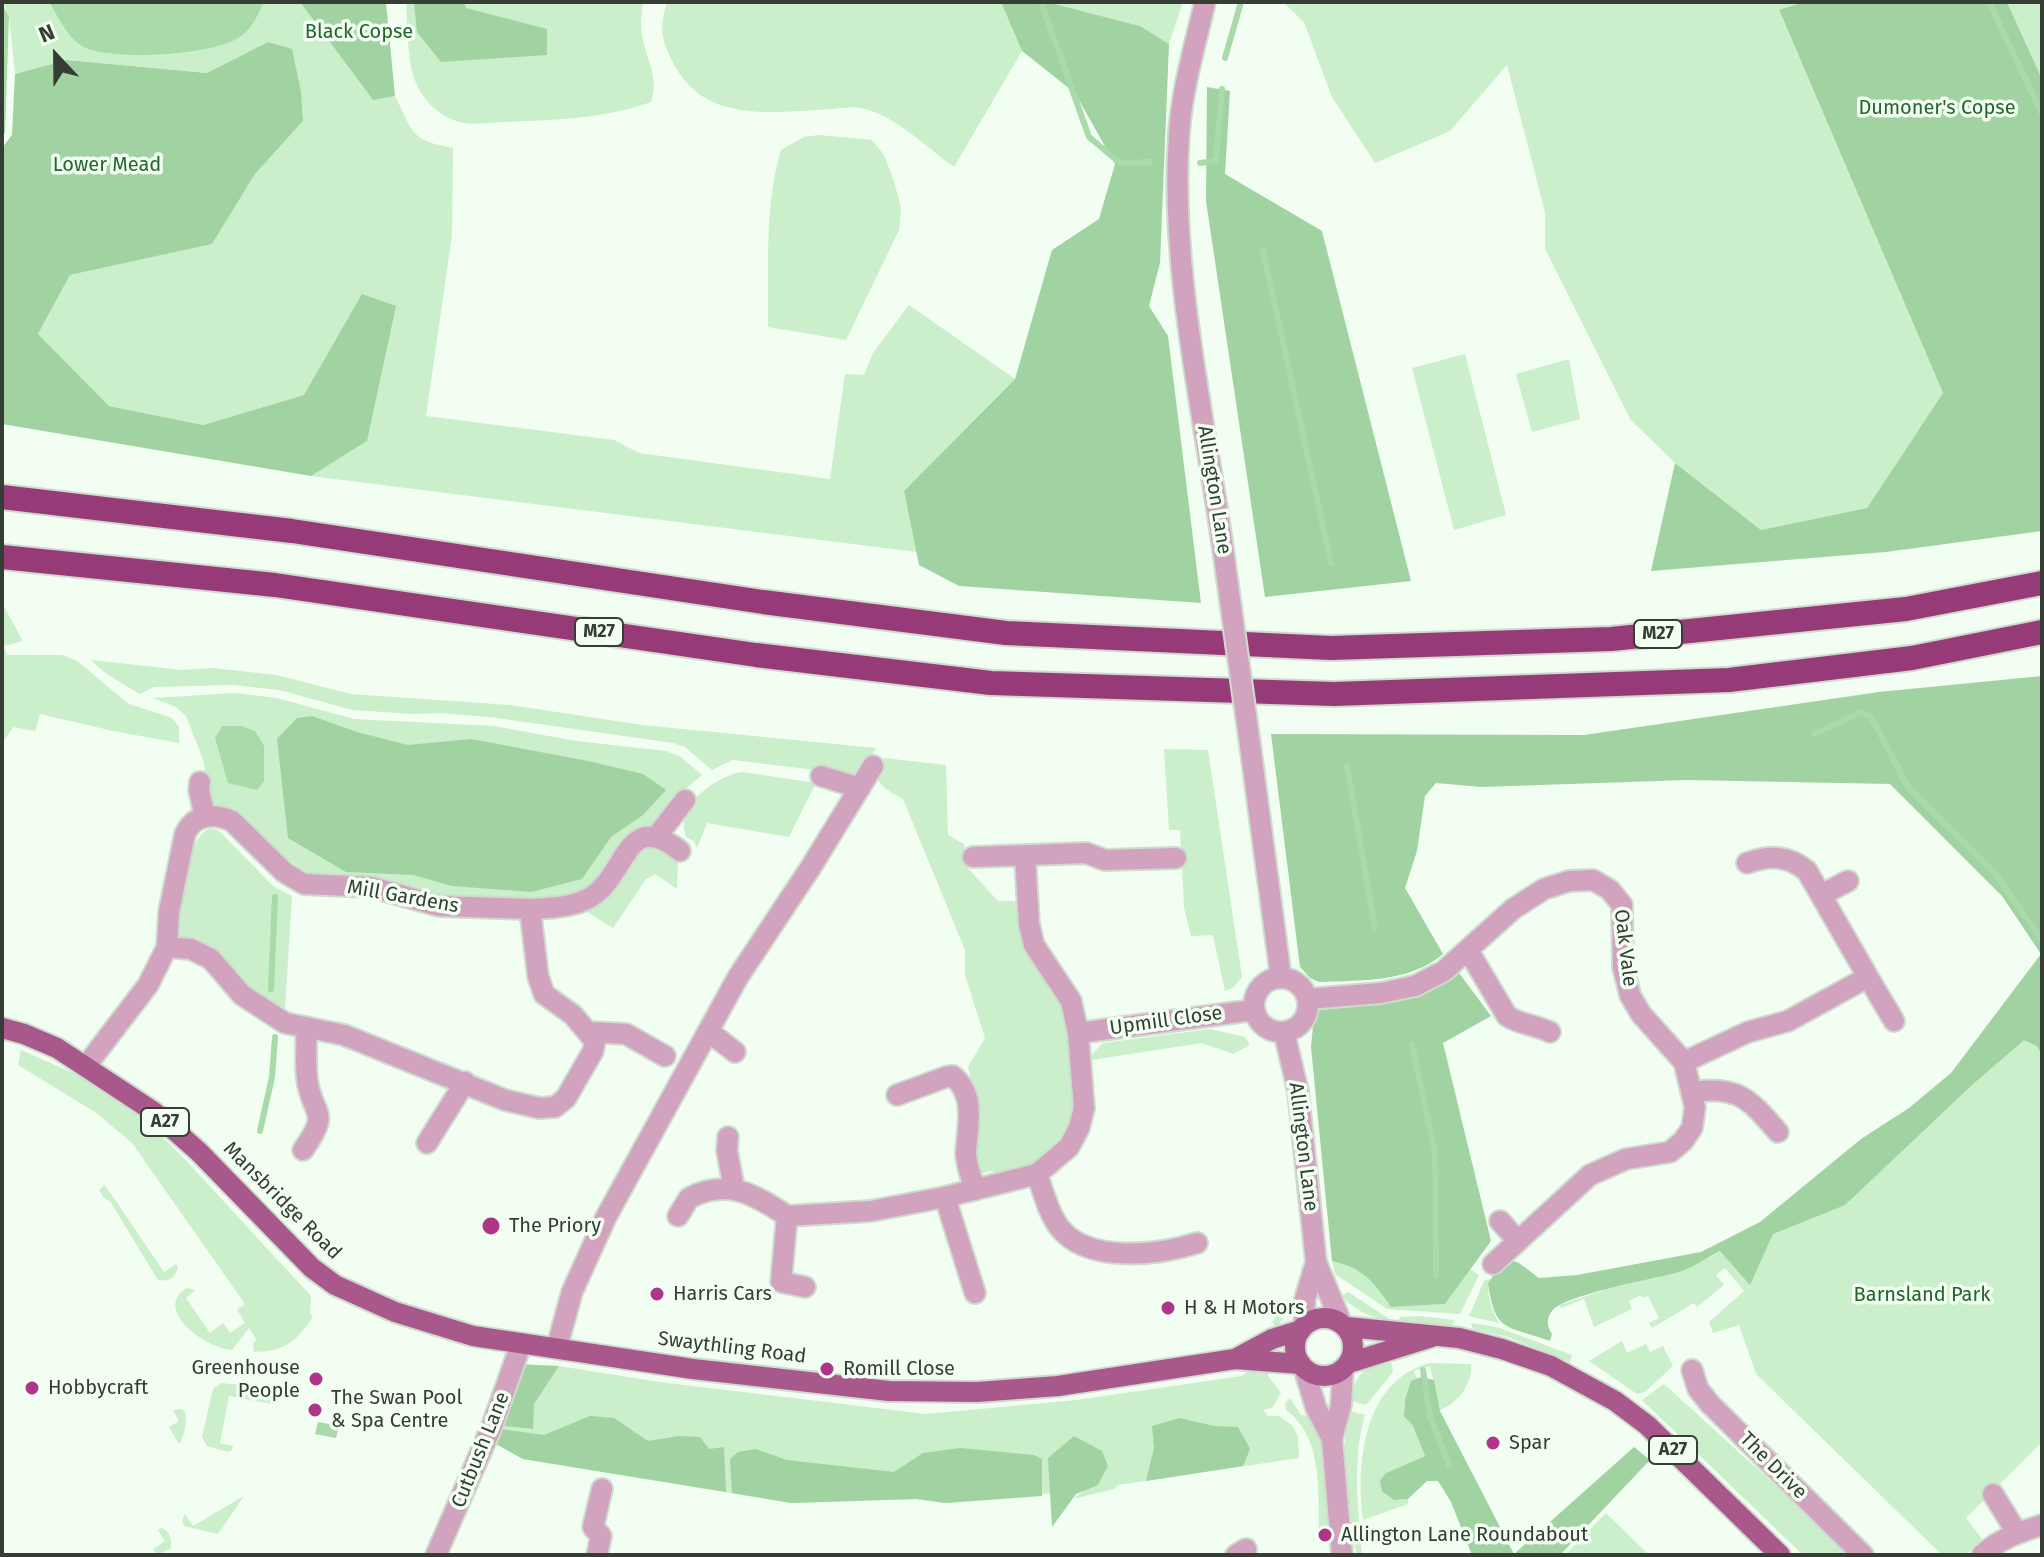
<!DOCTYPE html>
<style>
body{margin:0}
#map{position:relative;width:2044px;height:1557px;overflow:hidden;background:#f1fef1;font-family:"Fira Sans",sans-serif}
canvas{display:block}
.frame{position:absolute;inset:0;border:4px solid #353d35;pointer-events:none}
.north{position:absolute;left:16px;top:16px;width:80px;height:80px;-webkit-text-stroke:6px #f1fef1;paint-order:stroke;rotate:338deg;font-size:22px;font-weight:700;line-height:32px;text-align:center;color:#353d35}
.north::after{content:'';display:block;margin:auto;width:28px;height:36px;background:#353d35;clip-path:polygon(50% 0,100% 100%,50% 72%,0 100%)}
</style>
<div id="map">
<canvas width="2044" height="1557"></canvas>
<div class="frame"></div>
<div class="north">N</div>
</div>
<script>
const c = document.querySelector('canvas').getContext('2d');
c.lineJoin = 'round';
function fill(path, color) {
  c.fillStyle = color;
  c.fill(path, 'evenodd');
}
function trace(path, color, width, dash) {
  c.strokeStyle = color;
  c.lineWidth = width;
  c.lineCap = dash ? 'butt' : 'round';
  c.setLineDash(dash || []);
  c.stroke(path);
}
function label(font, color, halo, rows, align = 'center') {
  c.font = font + ' "Fira Sans",sans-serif';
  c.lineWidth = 7;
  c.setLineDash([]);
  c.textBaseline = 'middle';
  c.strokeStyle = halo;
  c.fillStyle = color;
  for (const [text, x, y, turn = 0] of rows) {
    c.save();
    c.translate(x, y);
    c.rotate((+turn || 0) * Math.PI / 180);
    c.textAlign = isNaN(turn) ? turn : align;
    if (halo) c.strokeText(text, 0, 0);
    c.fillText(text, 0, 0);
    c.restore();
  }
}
fill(new Path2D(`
 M3,2H49C58,17 70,43 88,49C120,60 212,56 240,37C252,29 258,15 264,2H300L373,100L395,96C414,134 410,140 453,148L452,235L426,416L614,440L639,453L830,479L845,374L864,375L873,353L909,305L1015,379L904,491L917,552L311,476L367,441L304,395L203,425L109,406L38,334L70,275L212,244L255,174L303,121L301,91L292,50L268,42L208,73L67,60L15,74L9,16Z
 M406,2H643C641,14 640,28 643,40C648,63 659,78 651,102C604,119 553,120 504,122C490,122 473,126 460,122C444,118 430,107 421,93C406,69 408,30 406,2Z
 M667,2H1001L1022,51L954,167C926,147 895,115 861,108C851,106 839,109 830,109C775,112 706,124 675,66C661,40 659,30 667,2Z
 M1047,2H1183L1169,44L1140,26Z
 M1283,2H1804L1779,11L1943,393L1867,508L1761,530L1675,463L1630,419L1545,249V212L1507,65L1450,131L1375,163L1332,97L1304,22Z
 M2007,2H2042V79Z
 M819,135L872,140L884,155L894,181L901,208L899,230L846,340L768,327C769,268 764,207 781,150L804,137Z
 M1465,354L1506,515L1454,530L1412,368Z
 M1569,359L1580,419L1532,432L1516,374Z
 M2,603L23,641L4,646L7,655H62L77,661L129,704L172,718L179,727V743L113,731L40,714L35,731L13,727L2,744Z
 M91,660L182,670L213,668L277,675L350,694L510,705L642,725L876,748L865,768L853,779L816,770L733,760L712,770L685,747L673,743L497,718L442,713L413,714L353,710L279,690L233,685L154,687L140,694L105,673Z
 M234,693L277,698L354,719L493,726L576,741L666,751L681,757L702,775L665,806L654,827L639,830L624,837L591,887L574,896L532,902L441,898L314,876L280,855L237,813L212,803L207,796L204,762L186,716L176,707L153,698Z
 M1164,749L1208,750L1242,977L1233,988L1225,991L1213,935L1191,936L1184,908L1180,830H1169Z
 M884,758L946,765L948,835L964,844L966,866L998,901H1020L1064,1002L1078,1104L1065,1138L1054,1150L1035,1162L1018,1168L1001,1173L990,1171L977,1175L971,1162L979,1122L968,1067L985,1038L965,975V950L903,799C891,792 878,787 875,772Z
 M742,772L816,783L789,837L707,823L697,848L694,841L687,838C672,807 716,776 742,772Z
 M210,828L218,830L273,886L292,896L285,1009L268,1006L177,934L174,926C179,902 187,837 210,828Z
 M650,847L678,859L677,889L655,874L646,879L613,928L579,907L636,855Z
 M2025,1028L2042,1038V1442L1966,1518L1982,1539L1966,1555H1937L1939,1552L1756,1374L1739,1325L1713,1333L1709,1322L1744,1291L1725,1268L1716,1275L1724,1285L1697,1307L1694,1303L1652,1328L1649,1323L1659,1318L1648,1296L1643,1298L1641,1295L1629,1301L1632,1309L1594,1327L1584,1299L1561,1308L1560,1305L1607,1289L1680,1272L1721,1251L1750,1284L1770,1230Z
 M1210,1029L1245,1037L1250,1045L1233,1054L1202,1043L1091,1060V1055L1103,1043Z
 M21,1050L80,1076L143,1119L180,1154L311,1296L310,1314L313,1316C298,1341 283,1352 254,1352L253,1343L257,1340L249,1328L232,1350C207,1349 151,1310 187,1288L195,1290L186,1298L210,1333L223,1323L230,1333L245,1323L237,1310L245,1304L132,1143L95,1112L18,1065Z
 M105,1185L164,1272L176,1264L178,1267C175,1278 169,1282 158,1280L110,1201L104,1198L99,1190Z
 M1332,1261C1363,1268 1373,1281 1391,1307L1445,1304L1470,1269L1479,1275L1460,1314L1387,1309L1335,1274Z
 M1490,1279C1485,1294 1492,1310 1499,1323L1469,1316L1484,1281Z
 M1348,1292L1388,1318V1320C1367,1317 1356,1310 1341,1296Z
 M1287,1299L1297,1303L1276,1327L1272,1322Z
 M1418,1316L1455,1320L1451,1327L1398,1320L1400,1317Z
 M1471,1323L1497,1327L1572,1355L1570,1362L1508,1337L1473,1329Z
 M1622,1341L1627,1353L1646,1344L1650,1352L1663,1346L1673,1366L1645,1392L1637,1394L1589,1361Z
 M1391,1361L1393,1372L1366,1405L1351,1401C1355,1372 1364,1368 1391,1361Z
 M1429,1363L1471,1364C1473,1382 1459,1403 1440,1410L1430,1366L1414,1371L1417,1379L1411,1381L1405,1398L1404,1415L1413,1426L1425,1456L1386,1473L1394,1500L1408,1499V1504L1363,1520C1356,1463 1363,1382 1429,1363Z
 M559,1366L659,1382L926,1414L1077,1400L1242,1376L1251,1368L1269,1370L1268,1376L1281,1393L1272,1408L1263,1410L1268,1416H1279L1293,1426L1298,1437L1299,1458L1118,1485L1114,1489L1073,1499L1085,1490L946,1503L916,1499L791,1503L523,1459L496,1444L525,1372Z
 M221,1383L269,1388L274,1395L272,1404L229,1396L220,1443L233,1446L232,1450L228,1452L207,1446L202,1437L213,1389Z
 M1664,1384L1852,1555H1803L1642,1400Z
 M1290,1398L1301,1415L1311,1416L1322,1446L1329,1535L1319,1536C1318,1493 1324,1438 1286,1410L1285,1403Z
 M180,1409L185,1411C187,1420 185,1436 179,1444L169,1427L179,1421L173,1410Z
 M1350,1411L1365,1415C1352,1459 1358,1509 1362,1555H1357C1346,1513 1339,1453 1350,1411Z
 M244,1496L218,1534L184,1526L182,1520L185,1514L193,1526Z
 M1606,1513L1649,1555H1565Z
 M161,1528C170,1530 172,1541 171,1548L157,1555L153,1549L165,1541L158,1530Z`), '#caefca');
fill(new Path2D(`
 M300,2H386L395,96L373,100Z
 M414,2H464L466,8L547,29V55L441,62L417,32Z
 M1001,2H1047L1140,26L1169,44L1160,263L1149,306L1168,336L1201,603L959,586L919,565L904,491L1015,379L1052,250L1099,219L1115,164L1075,93L1022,51Z
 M1804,2H2007L2042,79V531L1886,552L1651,571L1675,463L1761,530L1867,508L1943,393L1779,10Z
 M268,42L292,49L301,91L303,121L255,174L212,244L70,275L38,334L109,406L203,425L304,395L362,294L396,306L367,441L311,476L2,424V148L12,135L15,74L67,60L207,73Z
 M1207,87L1230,91L1225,174L1322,231L1411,581L1265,597L1206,201Z
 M2042,676V1055L2037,1046L2024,1040L1972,1085L1845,1205L1773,1234L1750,1285L1720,1251C1706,1258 1691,1269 1676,1273C1653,1279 1564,1295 1552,1311C1546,1318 1547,1327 1552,1334L1550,1341C1506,1325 1495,1333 1488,1283L1506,1258L1519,1263L1539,1278L1577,1275L1701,1252L1760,1222L1861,1139L1909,1108L1951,1073L2041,954L2002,896L1890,784L1687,780L1482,787L1436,783L1425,796L1417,851L1405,888L1443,954C1409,983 1361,980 1319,982L1310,978L1300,967L1271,734L1584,735L1879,692Z
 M312,716L357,732L408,745L471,739L588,761L643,774L666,790L643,815L611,837L582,879L531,892L452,886L413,875L346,872L288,838L277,739L297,718Z
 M1459,973L1491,1016L1443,1043L1491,1241L1445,1304L1391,1307C1373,1281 1363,1268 1332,1261L1311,1047L1314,1015L1320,1010C1366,1005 1421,1005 1459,973Z
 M517,1364L559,1366L534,1404L533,1429L496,1425Z
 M1421,1377L1434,1380L1440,1411L1514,1554L1634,1447L1650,1460L1560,1555H1472L1451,1502L1438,1481H1427L1408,1499L1394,1500L1382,1491L1380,1481L1386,1473L1425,1456L1413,1426L1404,1416L1405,1399L1411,1381Z
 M590,1416L614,1418L648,1441L679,1436L700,1437L709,1449L724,1447L726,1492L523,1459L496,1444L497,1433L501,1429L544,1435Z
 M1180,1418L1214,1426L1238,1427L1250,1449L1243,1466L1146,1481L1154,1448L1152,1426Z
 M1074,1436L1102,1451L1108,1466L1098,1485L1076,1494L1052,1527L1048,1458Z
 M960,1448L1034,1455L1042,1459V1496L946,1503L916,1499L791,1503L732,1493L730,1459L738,1452L756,1449L787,1460L894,1472L923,1453Z`), '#a1d2a2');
fill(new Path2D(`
 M49,2H264C258,15 252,29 240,37C212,56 119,60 88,49C70,43 58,17 49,2Z
 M2,4L9,16L5,133L2,137Z
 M222,726H241L255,731L264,746V781L257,790L228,783L215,738Z
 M318,1422L339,1426L336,1438L315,1434Z`), '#a9daa9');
trace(new Path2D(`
 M1041,2L1089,137L1120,163L1150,162
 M1989,2L2042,114
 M1225,58L1241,2
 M1200,163L1216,161L1222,89
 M1263,250L1331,563
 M1814,734L1862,712L1871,717L1908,787L1994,872L2042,940
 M1347,766L1375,928
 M271,989L275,897
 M1412,1044L1435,1153L1436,1276
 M260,1131L272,1077L275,1037
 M1423,1370L1430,1416L1449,1465`), '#a9daa9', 6);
const minor = new Path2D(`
 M1205,2C1195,46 1182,88 1179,134C1169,276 1208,430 1226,571
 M1251,752L1281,978
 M821,776L860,788
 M200,782L199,790L205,817
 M657,836L685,800
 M1025,856L1029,924L1034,945L1071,1001L1078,1033L1254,1010
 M973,857L1086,853L1105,860L1176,858
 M1747,863C1769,855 1788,855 1807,871L1868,977
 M1821,895L1848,881
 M530,909C554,908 584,907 601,889C628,862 631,812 680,851
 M1468,950L1507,1016C1521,1025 1536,1025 1550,1032
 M1254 1005a27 27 0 1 1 54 0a27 27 0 1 1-54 0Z
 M1308,999L1381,993L1415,986L1444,971L1513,909L1544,889L1569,881L1593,880L1610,890L1622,905L1623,967L1630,995L1641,1014L1684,1062L1695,1107L1692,1128L1683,1141L1670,1152L1626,1159L1590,1175L1493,1264
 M708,1031L735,1052
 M590,1032L626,1034L665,1056
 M1284,1032L1298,1091L1316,1262L1341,1322
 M1684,1062L1748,1032L1788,1021L1868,977L1894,1021
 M86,1066L148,985L167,947L191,949L211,959L242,995L285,1023L344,1035L505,1100L539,1108L555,1107L566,1098L593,1051L595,1041L573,1015L544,994L538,976L530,909L439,906L371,887L304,884L284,872L232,821C214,813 194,814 185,834L169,912L167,947
 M1692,1092C1738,1085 1749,1099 1778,1132
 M897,1095L946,1077L953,1076C977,1097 967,1127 966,1153C966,1165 972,1179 975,1190
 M728,1137L727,1151L734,1188
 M427,1143L465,1082
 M303,1150C332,1109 312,1117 307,1079C305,1062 307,1044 306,1027
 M1037,1174C1043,1191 1048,1212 1059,1227C1087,1264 1159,1255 1197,1243
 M945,1197L975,1293
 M678,1216L689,1198C727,1178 754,1194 787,1216
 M1500,1221L1517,1240
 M805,1287L781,1282L787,1216L871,1211L945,1197L1037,1174L1069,1147L1079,1128L1084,1108L1078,1033
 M1304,1326L1305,1299L1316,1262
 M557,1347L572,1292L606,1217L738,977L811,867L873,766
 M1304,1368L1316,1408L1332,1439
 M1692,1370L1698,1389L1710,1404L1863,1555
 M1993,1494L2017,1533
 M436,1555L492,1426L521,1344
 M597,1555L601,1536L593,1527L602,1489
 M1236,1555L1246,1549
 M1342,1555L1332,1439L1341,1405L1343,1369
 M1982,1555C1999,1539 2020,1532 2042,1525`);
const major = new Path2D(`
 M2,1028L24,1034L57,1048L154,1112L199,1152L312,1268L335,1285L395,1312L473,1336L693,1369L889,1391L977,1392L1058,1386L1235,1359L1301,1364
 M1295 1347a29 29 0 1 1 58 0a29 29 0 1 1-58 0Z
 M1347,1327L1459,1338L1502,1349L1551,1366L1615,1401L1647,1425L1780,1555
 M1235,1359L1272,1339L1301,1330
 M1349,1363L1432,1337`);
const highway = new Path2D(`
 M2,497L292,531L763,602L1006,633L1331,648L1611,639L1906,609L2042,583
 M2,557L275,585L756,655L991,683L1334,694L1729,680L1912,658L2042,632`);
trace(minor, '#cfdbcf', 24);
trace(major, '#cfdbcf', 24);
trace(highway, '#cfdbcf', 28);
trace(minor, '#d1a3be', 20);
trace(major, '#a8588b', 20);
trace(highway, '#973a78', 24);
const minorBridge = new Path2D(`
 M1226,571L1251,752`);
trace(minorBridge, '#cfdbcf', 24, []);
trace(minorBridge, '#d1a3be', 20);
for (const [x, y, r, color] of [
 [491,1226,10,"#ae3589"],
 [657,1294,8,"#ae3589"],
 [1168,1308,8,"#ae3589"],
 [827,1369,8,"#ae3589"],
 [316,1379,8,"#ae3589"],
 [32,1388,8,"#ae3589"],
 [315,1410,8,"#ae3589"],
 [1493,1443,8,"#ae3589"],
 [1325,1535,8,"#ae3589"]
]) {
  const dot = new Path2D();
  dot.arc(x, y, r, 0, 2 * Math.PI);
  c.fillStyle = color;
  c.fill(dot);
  trace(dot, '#f1fef1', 3);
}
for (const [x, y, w] of [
 [599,632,48],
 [1658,634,48],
 [165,1122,48],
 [1673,1450,48]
]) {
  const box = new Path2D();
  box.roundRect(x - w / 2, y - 14, w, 28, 6);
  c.fillStyle = '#f1fef1';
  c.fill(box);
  trace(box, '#353d35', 2);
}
label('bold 18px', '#353d35', null, [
 ["M27",599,632],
 ["M27",1658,634],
 ["A27",165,1122],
 ["A27",1673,1450]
]);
label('20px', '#246529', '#f1fef1', [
 ["Black Copse",359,32],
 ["Dumoner's Copse",1937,108],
 ["Lower Mead",107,165],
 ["Barnsland Park",1922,1295]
]);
label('20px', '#353d35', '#f1fef1', [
 ["Allington Lane",1214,490,81],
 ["Mill Gardens",403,897,10],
 ["Oak Vale",1625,948,83],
 ["Upmill Close",1166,1021,-8],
 ["Allington Lane",1303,1147,83],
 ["Mansbridge Road",282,1201,45],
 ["Swaythling Road",732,1348,7],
 ["Cutbush Lane",481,1450,-68],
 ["The Drive",1773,1466,45]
]);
label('20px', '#353d35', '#f1fef1', [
 ["The Priory",509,1226],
 ["Harris Cars",673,1294],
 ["H & H Motors",1184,1308],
 ["Greenhouse",300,1368,"right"],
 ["People",300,1391,"right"],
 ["Romill Close",843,1369],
 ["Hobbycraft",48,1388],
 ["The Swan Pool",331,1398],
 ["& Spa Centre",331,1421],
 ["Spar",1509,1443],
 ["Allington Lane Roundabout",1341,1535]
], 'left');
</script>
